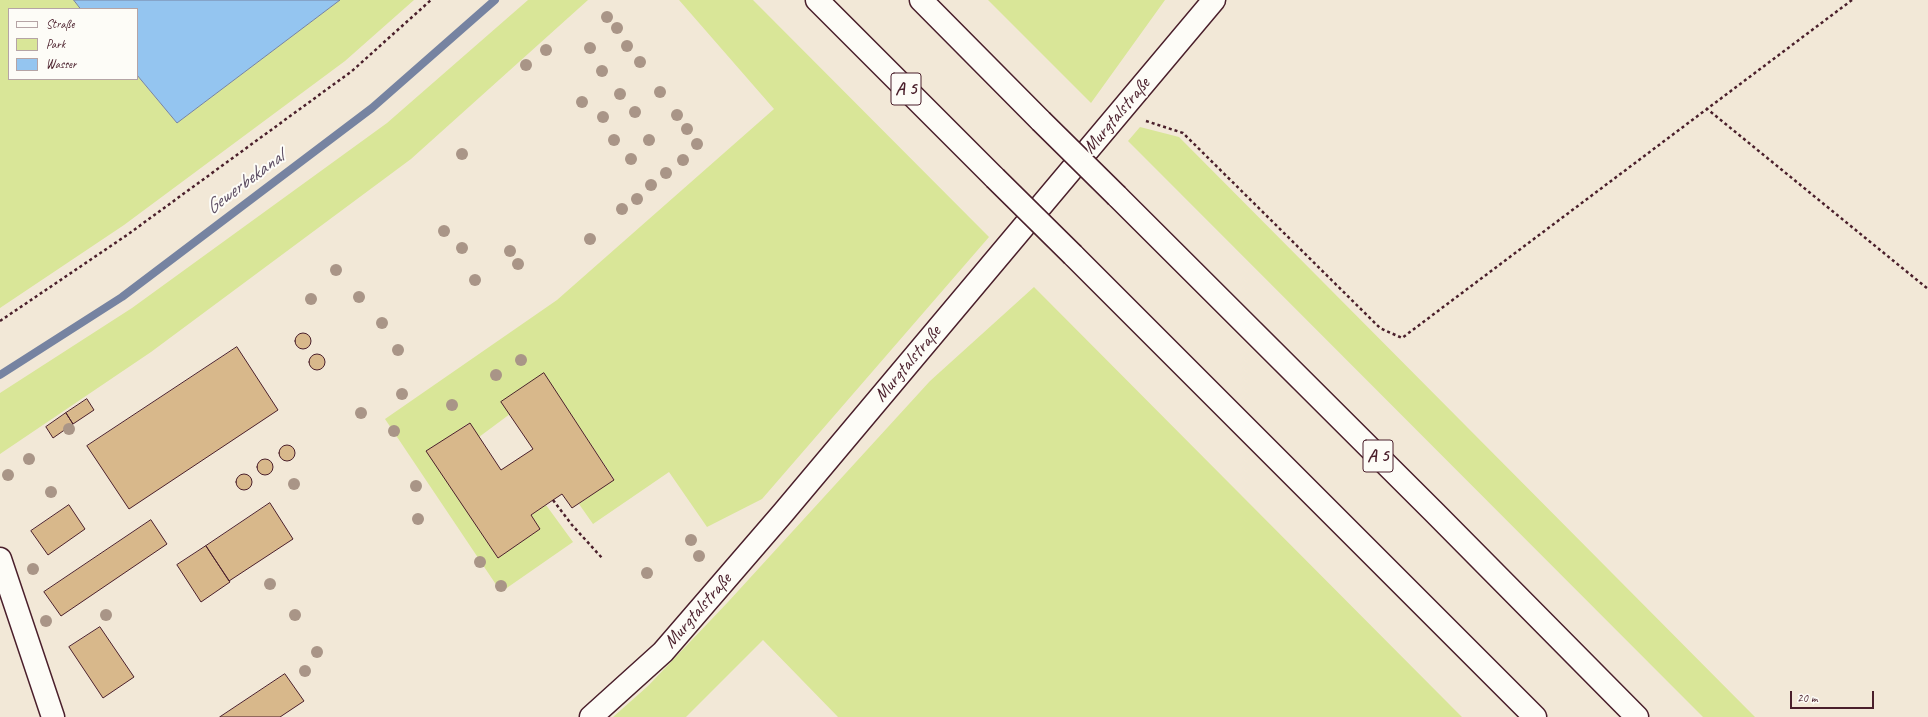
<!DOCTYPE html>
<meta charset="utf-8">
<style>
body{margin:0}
#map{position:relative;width:1928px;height:717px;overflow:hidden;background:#f2e8d7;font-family:Caveat,sans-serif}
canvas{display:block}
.legend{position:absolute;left:8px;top:8px;width:130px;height:72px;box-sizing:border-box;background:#fdfcf7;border:1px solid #b5a4a5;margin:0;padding:5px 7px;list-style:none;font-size:12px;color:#4a1f2b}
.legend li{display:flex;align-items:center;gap:8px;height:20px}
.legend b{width:20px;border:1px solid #b5a4a5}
.scale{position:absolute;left:1790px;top:691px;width:84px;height:18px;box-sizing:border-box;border:2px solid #4a1f2b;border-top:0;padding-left:5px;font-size:12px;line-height:14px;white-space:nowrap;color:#4a1f2b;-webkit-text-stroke:3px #fdfcf7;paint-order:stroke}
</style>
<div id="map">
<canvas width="1928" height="717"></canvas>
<ul class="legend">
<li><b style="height:5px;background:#fdfcf7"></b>Straße</li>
<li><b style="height:11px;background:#d9e698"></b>Park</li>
<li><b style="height:11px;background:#94c5f0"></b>Wasser</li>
</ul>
<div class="scale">20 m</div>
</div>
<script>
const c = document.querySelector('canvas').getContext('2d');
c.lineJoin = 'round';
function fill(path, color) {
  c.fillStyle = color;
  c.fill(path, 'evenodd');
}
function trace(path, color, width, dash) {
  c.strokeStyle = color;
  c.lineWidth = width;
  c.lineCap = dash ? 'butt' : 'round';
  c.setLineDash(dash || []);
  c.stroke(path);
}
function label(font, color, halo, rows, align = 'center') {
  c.font = font + ' Caveat,sans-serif';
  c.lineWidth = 4;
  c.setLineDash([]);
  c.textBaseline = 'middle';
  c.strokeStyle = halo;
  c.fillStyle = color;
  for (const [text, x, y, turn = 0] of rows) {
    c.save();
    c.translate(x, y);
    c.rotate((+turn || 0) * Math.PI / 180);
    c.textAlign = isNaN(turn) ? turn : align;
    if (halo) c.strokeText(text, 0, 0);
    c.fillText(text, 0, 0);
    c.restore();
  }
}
fill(new Path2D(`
 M0,0H74L81,9H9V79H137V75L177,123L340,0H414L345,61L124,225L0,308Z
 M528,0H588L411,159L151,352L0,454V393L132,308L387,123Z
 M679,0H753L989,237L762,499L707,527L669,472L593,524L579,504L614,479L544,374L510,414L479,437L469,423L427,451L498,558L540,529L531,515L546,505L573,542L501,592L385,419L557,300L774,109Z
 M988,0H1165L1091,103Z
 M1140,127L1179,137L1755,717H1703L1128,141Z
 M1034,287L1449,704L1462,717H838L763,640L686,717H613L648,686L728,602L930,381Z`), '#d9e698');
const water = new Path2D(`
 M74,0H340L177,123L137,75V9H81Z`);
fill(water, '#94c5f0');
trace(water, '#7683a1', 1);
trace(new Path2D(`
 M0,375L122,297L372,108L495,0`), '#7683a1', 8);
const building = new Path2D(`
 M295 341a8 8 0 1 1 16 0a8 8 0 1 1-16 0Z
 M237,347L278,410L129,509L87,446Z
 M309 362a8 8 0 1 1 16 0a8 8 0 1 1-16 0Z
 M544,373L614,480L572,508L562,494L553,500L531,515L540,529L498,558L426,451L470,423L501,470L533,449L501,402Z
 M87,399L94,410L73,424L66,413Z
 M66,413L73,424L53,438L46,427Z
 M279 453a8 8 0 1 1 16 0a8 8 0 1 1-16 0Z
 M257 467a8 8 0 1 1 16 0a8 8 0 1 1-16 0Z
 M236 482a8 8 0 1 1 16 0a8 8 0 1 1-16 0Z
 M270,503L293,539L229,581L206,546Z
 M69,505L85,529L48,555L31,531Z
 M151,520L167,544L61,616L44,592Z
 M206,546L230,582L201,602L177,565Z
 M100,627L134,677L103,698L69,647Z
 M285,674L304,701L280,717H220Z`);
fill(building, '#d8b88b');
trace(building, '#4a1f2b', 1);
const minor = new Path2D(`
 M0,559L53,717`);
const major = new Path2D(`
 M591,717L663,652L783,513L1214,0`);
const highway = new Path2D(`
 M817,0L995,178
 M921,0L1041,121
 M1117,196L1435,513L1637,717
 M1073,255L1535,717`);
trace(minor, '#4a1f2b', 25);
trace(major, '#4a1f2b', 25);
trace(highway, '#4a1f2b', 25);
trace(new Path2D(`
 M1706,108L1928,289
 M1146,121L1183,133L1380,328L1402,338L1852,0
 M0,321L127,235L352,71L431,0
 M553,500L572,525L603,559`), '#4a1f2b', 2.5, [3, 3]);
trace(minor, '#fdfcf7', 22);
trace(major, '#fdfcf7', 22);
trace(highway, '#fdfcf7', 22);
const highwayBridge = new Path2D(`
 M1041,121L1117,196
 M995,178L1073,255`);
trace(highwayBridge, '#4a1f2b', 25, []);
trace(highwayBridge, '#fdfcf7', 22);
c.fillStyle = '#a99587';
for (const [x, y] of [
 [607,17],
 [617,28],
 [627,46],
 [590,48],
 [546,50],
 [640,62],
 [526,65],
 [602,71],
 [660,92],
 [620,94],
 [582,102],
 [635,112],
 [677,115],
 [603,117],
 [687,129],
 [614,140],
 [649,140],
 [697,144],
 [462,154],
 [631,159],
 [683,160],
 [666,173],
 [651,185],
 [637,199],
 [622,209],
 [444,231],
 [590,239],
 [462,248],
 [510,251],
 [518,264],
 [336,270],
 [475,280],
 [359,297],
 [311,299],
 [382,323],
 [398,350],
 [521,360],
 [496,375],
 [402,394],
 [452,405],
 [361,413],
 [69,429],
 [394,431],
 [29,459],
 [8,475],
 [294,484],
 [416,486],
 [51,492],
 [418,519],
 [691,540],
 [699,556],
 [480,562],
 [33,569],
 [647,573],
 [270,584],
 [501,586],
 [106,615],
 [295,615],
 [46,621],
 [317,652],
 [305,671]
]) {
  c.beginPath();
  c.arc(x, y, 6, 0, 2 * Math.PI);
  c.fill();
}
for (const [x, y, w] of [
 [906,89,30],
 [1378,456,30]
]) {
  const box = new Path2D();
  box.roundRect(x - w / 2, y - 16, w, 32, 3);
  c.fillStyle = '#fdfcf7';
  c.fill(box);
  trace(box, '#4a1f2b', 1);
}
label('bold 18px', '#4a1f2b', null, [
 ["A 5",906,89],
 ["A 5",1378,456]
]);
label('19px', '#4a1f2b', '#fdfcf7', [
 ["Murgtalstraße",1117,116,-50],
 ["Murgtalstraße",908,364,-50],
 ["Murgtalstraße",698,611,-49]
]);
label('italic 20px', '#605166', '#fdfcf7', [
 ["Gewerbekanal",245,183,-37]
]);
</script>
